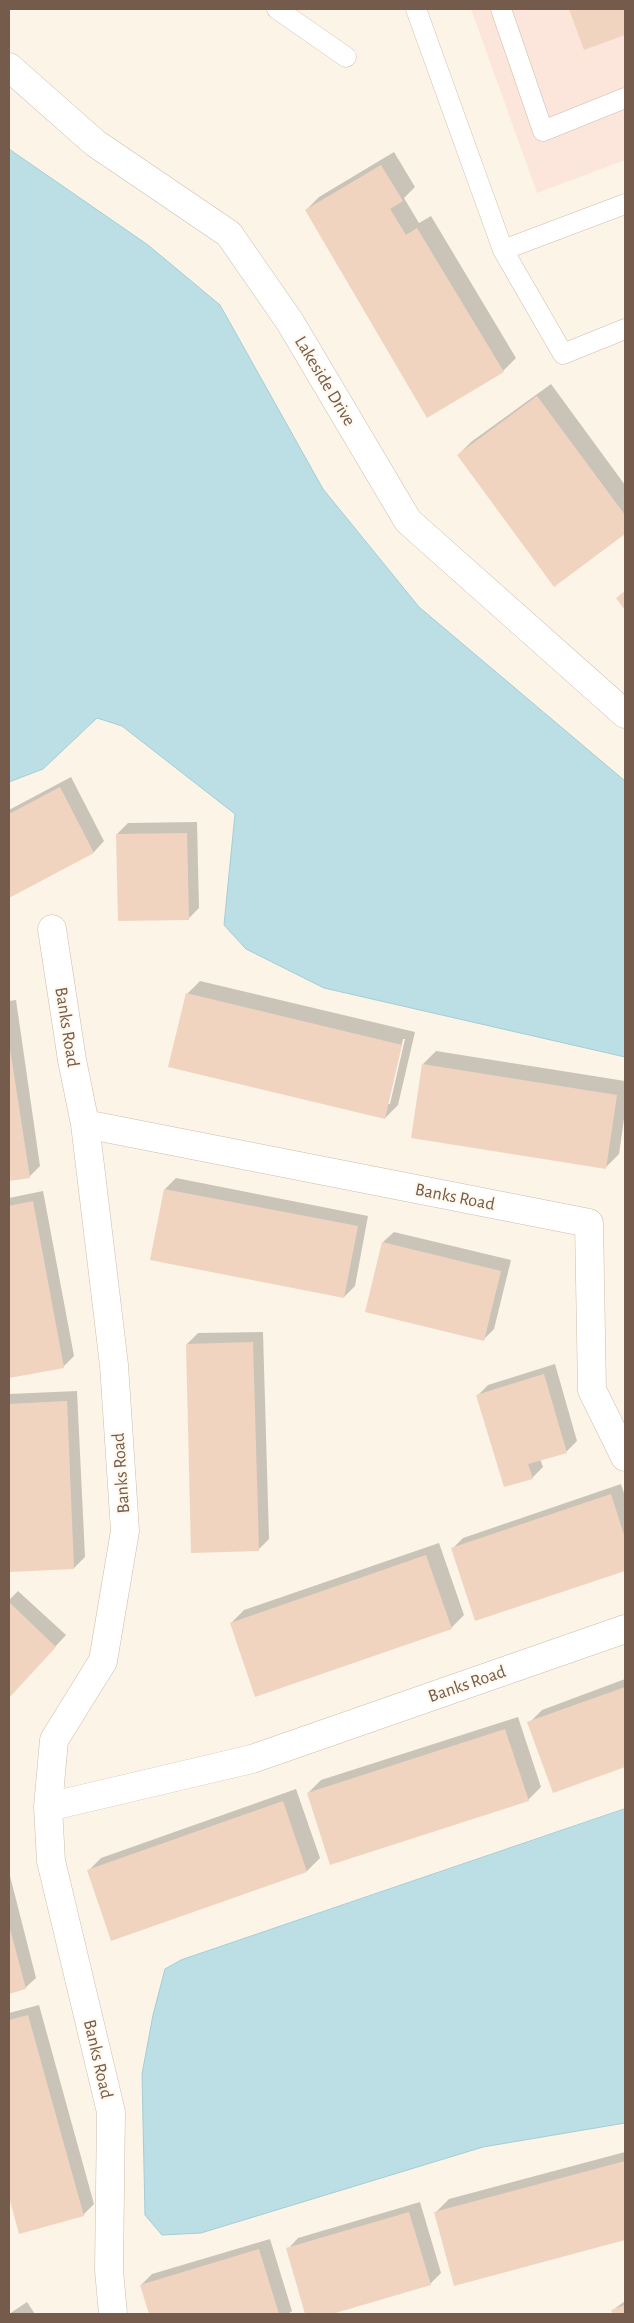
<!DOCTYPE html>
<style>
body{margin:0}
#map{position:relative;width:634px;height:2323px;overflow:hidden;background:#fcf4e7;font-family:"Alegreya Sans",sans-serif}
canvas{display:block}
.frame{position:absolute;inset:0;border:10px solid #755b4c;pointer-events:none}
</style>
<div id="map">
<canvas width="634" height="2323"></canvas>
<div class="frame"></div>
</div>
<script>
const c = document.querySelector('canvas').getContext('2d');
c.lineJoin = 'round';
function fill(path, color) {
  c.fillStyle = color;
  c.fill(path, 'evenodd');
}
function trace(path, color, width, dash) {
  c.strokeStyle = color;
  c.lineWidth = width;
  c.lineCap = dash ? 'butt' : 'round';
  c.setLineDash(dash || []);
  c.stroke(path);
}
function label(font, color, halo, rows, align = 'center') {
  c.font = font + ' "Alegreya Sans",sans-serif';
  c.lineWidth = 4;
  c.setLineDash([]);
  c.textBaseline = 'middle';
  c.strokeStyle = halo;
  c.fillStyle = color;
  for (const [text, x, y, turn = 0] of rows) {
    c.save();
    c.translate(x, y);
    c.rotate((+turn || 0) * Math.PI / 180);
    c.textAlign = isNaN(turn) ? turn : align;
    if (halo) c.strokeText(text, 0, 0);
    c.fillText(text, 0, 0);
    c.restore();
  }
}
fill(new Path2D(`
 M471,9H625V160L537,193Z`), '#fce6db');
const water = new Path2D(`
 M9,149L148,245L220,305L323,489L419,607L625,781V1057L324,988L246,949L224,925L235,814L122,726L97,718L43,769L9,782Z
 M625,1809V2123L483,2147L201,2233L162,2235L145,2215L142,2074L153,2015L165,1969L181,1960Z`);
fill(water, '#bcdee5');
trace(water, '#a2cdd7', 1);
fill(new Path2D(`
 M570,9H625V34L585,49Z
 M394,152L415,187L404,198L419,223L431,216L516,358L503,371L306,210L319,197Z
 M551,384L625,485V533L554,586L458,455L471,442Z
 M71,777L104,841L94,852L9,897V810Z
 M197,822L199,908L188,919L117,834L128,823Z
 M200,981L415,1032L398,1105L385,1118L187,994ZM403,1039H405L390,1104H387Z
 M16,1000L40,1166L29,1177L9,1180V1001Z
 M436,1051L625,1081V1112L619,1154L606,1167L423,1064Z
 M176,1178L368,1216L355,1286L344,1297L152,1259L165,1189Z
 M43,1191L74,1356L63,1367L9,1376V1198Z
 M394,1232L511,1260L494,1329L483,1340L383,1242Z
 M263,1332L269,1539L258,1550L187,1344L198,1333Z
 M555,1364L577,1441L567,1451L540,1459L543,1467L532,1478L478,1395L488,1385Z
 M77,1391L85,1557L74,1568L9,1571V1394Z
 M621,1484L625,1496V1569L475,1619L452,1549L463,1538Z
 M439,1543L464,1615L451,1628L231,1623L244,1610Z
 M18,1591L66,1635L9,1697V1600Z
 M625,1679V1766L554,1792L529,1723L542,1710Z
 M518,1717L541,1787L528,1800L308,1793L321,1780Z
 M296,1789L320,1858L307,1871L112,1940L88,1871L101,1858Z
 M9,1872L36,1978L25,1988L9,1992Z
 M39,2005L94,2204L83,2215L20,2232L9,2192V2013Z
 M625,2152V2238L455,2284L436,2212L449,2199Z
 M420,2202L441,2273L430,2284L327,2314H307L288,2249L298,2238Z
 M270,2239L292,2311L288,2314H150L141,2285L152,2274Z
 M625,2301V2314H614L613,2310Z
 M27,2302L35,2314H9Z`), '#0003');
fill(new Path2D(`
 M569,9H625V35L584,50Z
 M381,165L403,201L390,209L406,235L417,228L504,372L427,418L305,210Z
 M537,396L625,515V534L554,587L457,455Z
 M625,591V610L616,598Z
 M60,787L94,853L9,898V814Z
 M187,833L189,920L118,921L116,834Z
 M186,993L402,1045L385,1119L168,1067Z
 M9,1042L30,1178L9,1181Z
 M422,1064L617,1095L606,1169L411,1138Z
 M164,1189L358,1226L344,1298L150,1260Z
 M33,1201L64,1368L9,1378V1206Z
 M382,1242L501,1271L484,1341L365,1312Z
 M253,1342L259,1551L191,1553L186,1344Z
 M544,1374L567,1453L528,1464L533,1479L504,1487L476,1395Z
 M67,1401L74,1569L9,1572V1404Z
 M611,1494L625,1538V1571L475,1621L451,1548Z
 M426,1555L452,1629L255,1697L230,1623Z
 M9,1602L56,1647L9,1698Z
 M625,1687V1767L553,1793L527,1722Z
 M505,1729L529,1801L330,1865L307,1793Z
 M283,1801L307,1872L111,1941L87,1870Z
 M9,1925L26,1989L9,1994Z
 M28,2015L84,2216L19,2234L9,2197V2020Z
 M625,2161V2240L454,2286L434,2212Z
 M409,2212L431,2285L332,2314H305L286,2248Z
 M259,2249L279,2314H149L140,2285Z
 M625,2305V2314H613L611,2310Z`), '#f0d4bf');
const service = new Path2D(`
 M277,9L346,57
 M416,9L503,250L563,354L625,329
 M501,9L543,131L625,98
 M503,250L625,204`);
const minor = new Path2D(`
 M9,67L95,143L229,234L290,322L408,521L625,714
 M52,929L72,1060L85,1124L589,1223L592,1390L625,1457
 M85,1124L114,1365L125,1531L103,1661L54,1740L48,1807L51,1861L111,2112L109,2270L113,2314
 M48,1807L252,1759L625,1629`);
trace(service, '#cdbcad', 21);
trace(minor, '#cdbcad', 29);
trace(service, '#fff', 20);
trace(minor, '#fff', 28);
label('18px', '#755b4c', '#fef8ed', [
 ["Lakeside Drive",325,381,59],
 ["Banks Road",67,1027,81],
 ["Banks Road",455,1197,11],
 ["Banks Road",121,1473,-94],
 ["Banks Road",467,1684,-19],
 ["Banks Road",98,2059,77]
]);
</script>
